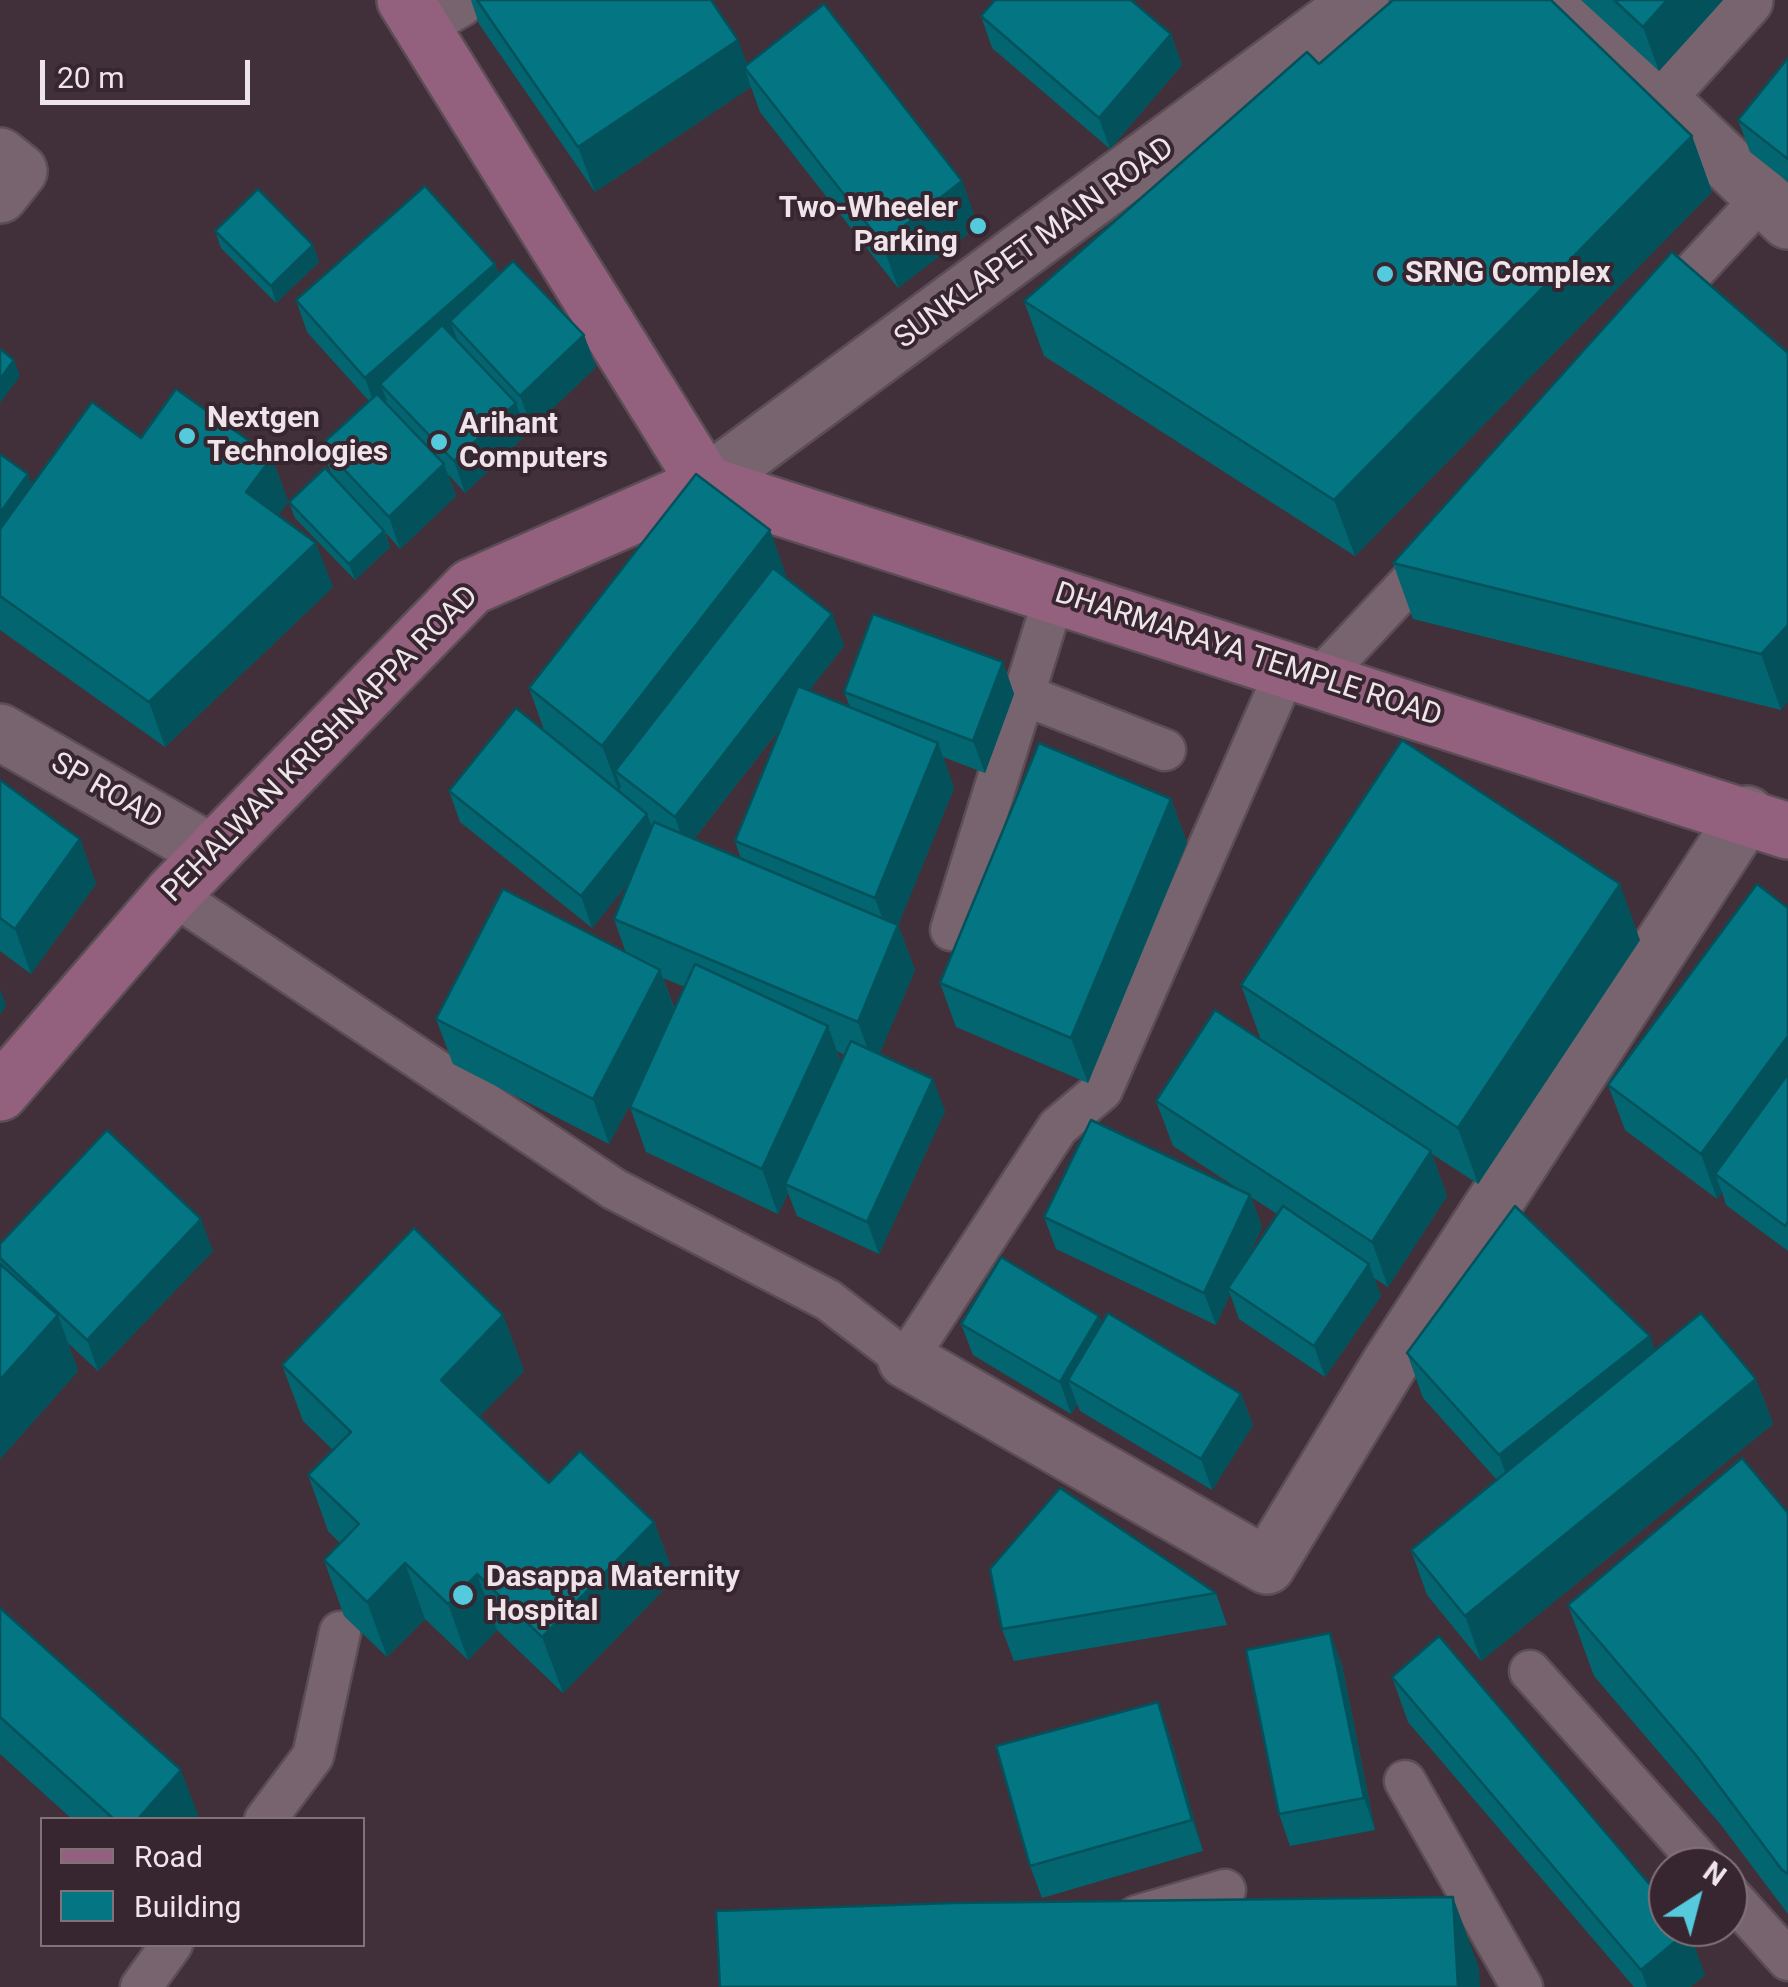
<!DOCTYPE html>
<style>
body{margin:0}
#map{position:relative;width:1788px;height:1987px;overflow:hidden;background:#413039;font-family:Roboto,sans-serif}
canvas{display:block}
.legend{position:absolute;left:40px;top:1817px;width:325px;height:130px;box-sizing:border-box;background:#37262f;border:2px solid #81727a;margin:0;padding:12px 18px;list-style:none;font-size:30px;color:#efe4ea}
.legend li{display:flex;align-items:center;gap:20px;height:50px}
.legend b{width:50px;border:2px solid #81727a}
.north{position:absolute;left:1648px;top:1847px;width:100px;height:100px;box-sizing:border-box;background:#37262f;border:2px solid #81727a;border-radius:50%;rotate:36deg;font-size:28px;font-weight:700;line-height:40px;text-align:center;color:#efe4ea}
.north::after{content:'';display:block;margin:auto;width:35px;height:45px;background:#54cadc;clip-path:polygon(50% 0,100% 100%,50% 72%,0 100%)}
.scale{position:absolute;left:40px;top:60px;width:210px;height:45px;box-sizing:border-box;border:5px solid #efe4ea;border-top:0;padding-left:12px;font-size:30px;line-height:35px;white-space:nowrap;color:#efe4ea;-webkit-text-stroke:8px #37262f;paint-order:stroke}
</style>
<div id="map">
<canvas width="1788" height="1987"></canvas>
<ul class="legend">
<li><b style="height:12px;background:#93607e"></b>Road</li>
<li><b style="height:28px;background:#047582"></b>Building</li>
</ul>
<div class="north">N</div>
<div class="scale">20 m</div>
</div>
<script>
const c = document.querySelector('canvas').getContext('2d');
c.lineJoin = 'round';
function trace(path, color, width, dash) {
  c.strokeStyle = color;
  c.lineWidth = width;
  c.lineCap = dash ? 'butt' : 'round';
  c.setLineDash(dash || []);
  c.stroke(path);
}
function fill(path, color) {
  c.fillStyle = color;
  c.fill(path, 'evenodd');
}
function label(font, color, halo, rows, align = 'center') {
  c.font = font + ' Roboto,sans-serif';
  c.lineWidth = 8;
  c.setLineDash([]);
  c.textBaseline = 'middle';
  c.strokeStyle = halo;
  c.fillStyle = color;
  for (const [text, x, y, turn = 0] of rows) {
    c.save();
    c.translate(x, y);
    c.rotate((+turn || 0) * Math.PI / 180);
    c.textAlign = isNaN(turn) ? turn : align;
    if (halo) c.strokeText(text, 0, 0);
    c.fillText(text, 0, 0);
    c.restore();
  }
}
const lane = new Path2D(`
 M1657,311L1762,198
 M1319,679L1440,550
 M1024,695L1165,750
 M172,894L614,1189L828,1300L906,1360L1058,1127L1102,1090L1287,668
 M951,930L1055,594
 M1530,1671L1705,1867
 M1405,1781L1522,1987
 M265,1820L313,1756L340,1632
 M1728,1893L1788,1960
 M1137,1916L1225,1890
 M141,1987L172,1944`);
const street = new Path2D(`
 M1556,0L1788,221
 M420,21L457,0
 M1658,96L1745,0
 M0,156L19,171L0,195
 M706,484L1361,0
 M0,732L212,853
 M906,1360L1267,1566L1389,1365L1747,814`);
const secondary = new Path2D(`
 M405,0L706,484
 M706,484L1788,831
 M0,1093L172,894L471,587L706,484`);
trace(lane, '#5b4d55', 45);
trace(street, '#5b4d55', 60);
trace(secondary, '#5b4d55', 60);
trace(lane, '#78646e', 40);
trace(street, '#78646e', 55);
trace(secondary, '#93607e', 55);
fill(new Path2D(`
 M471,0H711L747,64L962,181L978,226L898,288L760,112L751,87L595,192L479,24Z
 M1581,0H1723L1659,71Z
 M981,16L1171,34L1182,65L1110,149L992,48Z
 M1788,58V182L1750,152L1738,120Z
 M1319,64L1692,136L1712,192L1355,556L1044,356L1024,301Z
 M215,231L313,245L319,262L276,303L221,248Z
 M495,264L499,274L584,335L596,367L532,428L520,415L527,434L465,493L448,474L456,496L400,549L385,532L390,547L355,580L295,518L289,502L332,476L321,445L369,401L307,332L296,300Z
 M1788,353L1781,710L1413,619L1393,563Z
 M141,438L272,457L288,502L278,515L333,587L165,747L0,630V454L32,484Z
 M786,575L785,577L832,614L844,646L809,690L850,707L844,692L1003,662L1014,694L985,773L943,757L954,788L898,925L915,970L879,1054L945,1111L879,1254L797,1216L788,1193L778,1214L646,1152L630,1107L637,1091L609,1144L453,1064L436,1019L626,953L614,919L629,882L592,928L460,822L449,791L544,730L529,688ZM782,726L735,841L741,859L694,839ZM663,978L685,987L675,1010ZM837,1051L845,1055L841,1063Z
 M0,780L80,839L96,884L31,974L0,951Z
 M1171,799L1187,843L1088,1083L956,1027L940,983Z
 M1788,908V1251L1726,1205L1722,1192L1717,1199L1625,1130L1608,1085Z
 M1640,940L1478,1184L1432,1154L1447,1196L1388,1287L1374,1278L1381,1296L1325,1377L1239,1319L1230,1294L1216,1325L1056,1249L1044,1217L1240,1190L1173,1146L1156,1101L1261,1040L1241,985ZM1251,1197L1277,1214L1245,1263L1262,1227Z
 M0,1244L213,1251L98,1371L68,1343L78,1371L0,1459Z
 M503,1315L524,1371L479,1417L549,1483L654,1522L675,1578L563,1693L497,1630L468,1660L425,1619L387,1657L344,1616L324,1560L340,1543L328,1531L308,1475L333,1450L303,1421L282,1365Z
 M1099,1316L1102,1324L1241,1394L1253,1425L1212,1490L1080,1411L1077,1404L1071,1414L973,1355L961,1324Z
 M1655,1351L1756,1379L1773,1424L1481,1661L1427,1595L1411,1550L1497,1480L1423,1398L1407,1353Z
 M1788,1513V1914L1721,1825L1594,1676L1568,1605Z
 M1216,1593L1227,1625L1014,1661L1002,1629Z
 M0,1608L200,1820H73L0,1754Z
 M1330,1633L1342,1665L1375,1830L1290,1846L1279,1814Z
 M1392,1677L1705,1975L1690,1987H1634L1408,1722Z
 M1169,1733L1203,1851L1042,1898L1030,1866Z`), '#036570');
fill(new Path2D(`
 M1667,0H1723L1659,71L1643,27Z
 M1171,34L1182,65L1110,149L1099,118Z
 M738,40L752,77L744,67L751,87L595,192L578,147Z
 M1692,136L1712,192L1355,556L1334,500Z
 M962,181L978,226L898,288L882,243Z
 M313,245L319,262L276,303L271,286Z
 M495,264L506,296L450,321L457,339L380,384L387,400L376,409L365,378Z
 M584,335L596,367L532,428L520,396Z
 M14,360L20,376L0,403V379Z
 M516,403L527,434L465,493L454,461Z
 M272,457L288,502L263,537L246,492Z
 M444,464L456,496L400,549L389,517Z
 M28,474L45,519L0,581V513Z
 M770,530L786,575L627,780L615,771L621,787L619,791L602,746Z
 M384,531L390,547L355,580L349,564Z
 M316,543L333,587L165,747L149,702Z
 M832,614L844,646L686,849L675,817Z
 M1788,625V702L1781,710L1761,654Z
 M1003,662L1014,694L985,773L973,741Z
 M938,743L954,788L891,943L875,898Z
 M1171,799L1187,843L1088,1083L1071,1038Z
 M647,814L659,846L592,928L581,896Z
 M80,839L96,884L31,974L15,929Z
 M1620,884L1640,940L1478,1184L1458,1128Z
 M898,925L915,970L874,1067L858,1022Z
 M660,970L676,1015L609,1144L593,1099Z
 M0,989L6,1006L0,1015Z
 M828,1026L844,1071L785,1184L788,1192L778,1214L762,1169Z
 M1788,1036V1103L1715,1174L1722,1192L1717,1199L1701,1154Z
 M933,1079L945,1111L879,1254L867,1222Z
 M1431,1151L1447,1196L1388,1287L1372,1242Z
 M1250,1195L1262,1227L1232,1290L1228,1288L1230,1294L1216,1325L1204,1293Z
 M201,1219L213,1251L98,1371L87,1340Z
 M1369,1264L1381,1296L1325,1377L1314,1346Z
 M58,1315L78,1371L0,1459V1380Z
 M503,1315L524,1371L461,1436L441,1380Z
 M1099,1316L1110,1348L1068,1380L1077,1404L1071,1414L1060,1382Z
 M1650,1336L1666,1381L1515,1500L1499,1455Z
 M1756,1379L1773,1424L1481,1661L1465,1616Z
 M1241,1394L1253,1425L1212,1490L1201,1459Z
 M654,1522L675,1578L563,1693L542,1637Z
 M405,1563L425,1619L387,1657L367,1602Z
 M477,1574L497,1630L468,1660L448,1604Z
 M1330,1633L1342,1665L1375,1830L1364,1798Z
 M1158,1702L1169,1733L1203,1851L1192,1820Z
 M181,1770L200,1820H137Z
 M1453,1897L1479,1968L1480,1987H1458Z
 M1689,1930L1705,1975L1690,1987H1647L1641,1970Z`), '#03525b');
const building = new Path2D(`
 M477,0H711L738,40L578,147Z
 M995,0H1131L1171,34L1099,118L981,16Z
 M1393,0H1551L1692,136L1334,500L1024,301L1307,52L1319,64Z
 M1614,0H1667L1643,27Z
 M824,4L962,181L882,243L744,67Z
 M1788,58V159L1738,120Z
 M425,186L495,264L365,378L296,300Z
 M258,189L313,245L271,286L215,231Z
 M1672,252L1788,353V625L1761,654L1393,563Z
 M513,261L584,335L520,396L450,321Z
 M442,325L516,403L454,461L380,384Z
 M0,349L14,360L0,379Z
 M176,389L272,457L246,492L316,543L149,702L0,596V529L92,402L141,438Z
 M377,394L444,464L389,517L321,445Z
 M0,454L28,474L0,513Z
 M325,468L384,531L349,564L289,502Z
 M696,474L770,530L602,746L529,688Z
 M773,568L832,614L675,817L615,771Z
 M873,614L1003,662L973,741L844,692Z
 M798,686L938,743L875,898L735,841Z
 M516,708L647,814L581,896L449,791Z
 M1402,740L1620,884L1458,1128L1241,985Z
 M1039,743L1171,799L1071,1038L940,983Z
 M0,780L80,839L15,929L0,918Z
 M654,822L898,925L858,1022L614,919Z
 M1757,884L1788,908V1036L1701,1154L1608,1085Z
 M503,889L660,970L593,1099L436,1019Z
 M695,964L828,1026L762,1169L630,1107Z
 M1215,1010L1431,1151L1372,1242L1156,1101Z
 M851,1041L933,1079L867,1222L785,1184Z
 M1788,1074V1222L1785,1226L1715,1174Z
 M1091,1120L1250,1195L1204,1293L1044,1217Z
 M107,1130L201,1219L87,1340L0,1258V1244Z
 M1283,1206L1369,1264L1314,1346L1228,1288Z
 M1515,1206L1650,1336L1499,1455L1407,1353Z
 M414,1228L503,1315L441,1380L549,1483L580,1451L654,1522L542,1637L477,1574L448,1604L405,1563L367,1602L324,1560L359,1524L308,1475L351,1432L282,1365Z
 M1001,1257L1099,1316L1060,1382L961,1324Z
 M0,1264L58,1315L0,1380Z
 M1108,1313L1241,1394L1201,1459L1068,1380Z
 M1701,1313L1756,1379L1465,1616L1411,1550Z
 M1742,1458L1788,1513V1874L1782,1870L1695,1754L1568,1605Z
 M1060,1488L1216,1593L1002,1629L990,1569Z
 M0,1608L181,1770L137,1820H115L0,1717Z
 M1330,1633L1364,1798L1279,1814L1246,1650Z
 M1439,1636L1668,1906V1927H1686L1689,1930L1641,1970L1392,1677Z
 M1158,1702L1192,1820L1030,1866L996,1746Z
 M1453,1897L1458,1987H720L716,1911L953,1903Z`);
fill(building, '#047582');
trace(building, '#03525b', 2.5);
for (const [x, y, r, color] of [
 [978,226,10,"#54cadc"],
 [1385,274,10,"#54cadc"],
 [187,436,10,"#54cadc"],
 [439,442,10,"#54cadc"],
 [463,1595,12,"#54cadc"]
]) {
  const dot = new Path2D();
  dot.arc(x, y, r, 0, 2 * Math.PI);
  c.fillStyle = color;
  c.fill(dot);
  trace(dot, '#37262f', 4);
}
label('bold 30px', '#efe4ea', '#37262f', [
 ["Two-Wheeler",958,209,"right"],
 ["Parking",958,243,"right"],
 ["SRNG Complex",1405,274],
 ["Nextgen",207,419],
 ["Technologies",207,453],
 ["Arihant",459,425],
 ["Computers",459,459],
 ["Dasappa Maternity",486,1578],
 ["Hospital",486,1612]
], 'left');
label('30px', '#efe4ea', '#37262f', [
 ["SUNKLAPET MAIN ROAD",1035,244,-36],
 ["DHARMARAYA TEMPLE ROAD",1248,656,18],
 ["PEHALWAN KRISHNAPPA ROAD",321,745,-45],
 ["SP ROAD",106,792,30]
]);
</script>
